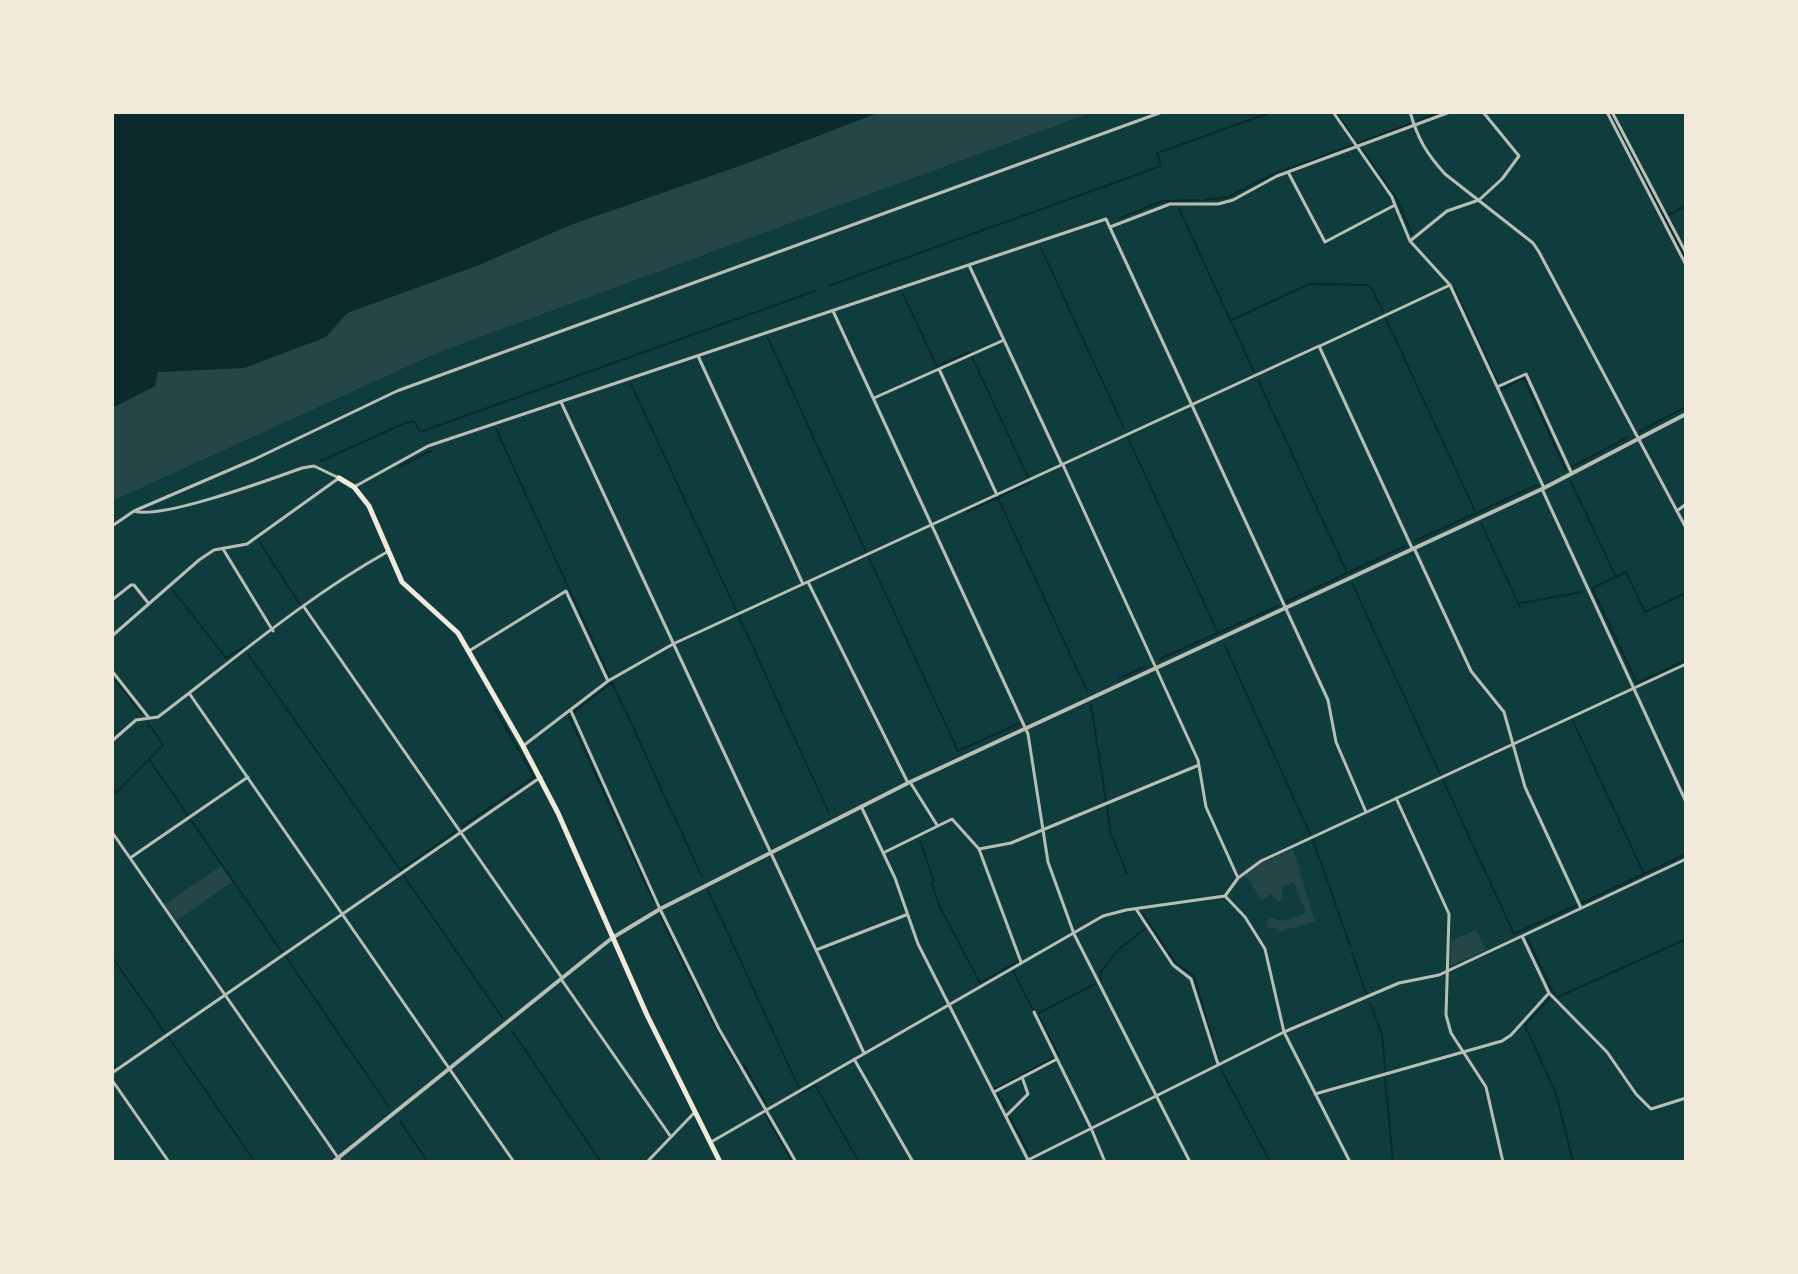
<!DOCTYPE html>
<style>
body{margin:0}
#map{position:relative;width:1798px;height:1274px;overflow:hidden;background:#0f3d3e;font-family:"DM Sans",sans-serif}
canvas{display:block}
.frame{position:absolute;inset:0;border:114px solid #f1e9da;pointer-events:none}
</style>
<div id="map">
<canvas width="1798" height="1274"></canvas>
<div class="frame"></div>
</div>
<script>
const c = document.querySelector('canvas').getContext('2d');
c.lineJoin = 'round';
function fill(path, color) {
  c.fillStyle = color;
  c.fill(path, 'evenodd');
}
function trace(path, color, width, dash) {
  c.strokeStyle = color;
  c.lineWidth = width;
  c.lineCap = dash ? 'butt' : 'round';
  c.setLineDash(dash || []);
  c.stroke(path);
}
fill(new Path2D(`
 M880,112H1093L439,352L112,501V408L155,386L158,372L244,368L326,337L347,313L479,265L570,225L745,164Z
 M1293,849L1315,921L1279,932L1275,928H1267V922L1271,918L1283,921L1306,913L1294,882L1282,887V899L1279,902L1272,894L1262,900L1245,875L1262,863Z
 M221,866L232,882L176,921L165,904Z
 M1476,930L1486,950L1450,966L1451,941Z`), '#244646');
fill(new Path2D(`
 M112,112H880L745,164L570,225L479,265L347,313L326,337L244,368L158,372L155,386L112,408Z`), '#0a2a2b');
trace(new Path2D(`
 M1336,112L1353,137
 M1609,112L1686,259
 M1417,121L1441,112
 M1362,150L1397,199L1412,234
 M1204,200L1228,197L1272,175L1410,124
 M1179,208L1254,372
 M1669,215L1686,206
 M1120,218L1163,201L1198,200
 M1041,248L1124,428
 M828,286L1161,166L1157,153L1272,112
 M1454,288L1498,383
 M903,294L937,366L970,352
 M1386,319L1476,513
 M1232,320L1309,284L1367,285L1372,289L1383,312
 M768,338L866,552
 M972,357L1028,477
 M1258,380L1347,573
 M631,384L737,612
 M1501,390L1524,378L1566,470
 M496,429L609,676
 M1640,431L1686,407
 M1128,438L1218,633
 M321,461L405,423L414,421L420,432L815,291
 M398,467L431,451
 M1572,467L1628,437
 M1571,482L1616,577L1626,572L1645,612L1686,593
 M998,498L1087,691
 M967,512L1030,482
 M1481,523L1520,607
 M259,541L300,605
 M1415,541L1537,485
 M869,558L958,751L1020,723
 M1614,578L1592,588L1637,683L1686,660
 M1352,583L1440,774
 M173,590L226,658L244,647
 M1286,602L1405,546
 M1521,603L1582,592
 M739,617L829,813
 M1224,644L1310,834
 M248,654L401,871
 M1160,659L1278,606
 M112,676L142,713
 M1119,678L1145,667
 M1091,705L1106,801
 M574,712L612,682L702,877
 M569,716L654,902
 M1573,721L1644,874
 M148,723L163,745L149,759L188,816
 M1443,780L1514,934L1577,905
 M112,789L116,793L147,761
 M1107,806L1110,832L1127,873
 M191,820L282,952
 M463,826L534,777L495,709
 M1313,840L1350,946
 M920,841L934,881L932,883L938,903L980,983L1019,961
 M400,870L455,832
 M404,876L502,1017
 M708,890L799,1088
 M1582,903L1686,854
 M1143,914L1175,963L1194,976L1218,1058
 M660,916L717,1030L739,1068
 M1528,939L1553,993L1558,997L1686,939
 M1352,953L1366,993
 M112,957L165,1033
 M286,957L389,1107
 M1013,971L1033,1010
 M1102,980L1100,973L1119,949L1145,929
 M1549,999L1525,1025L1556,1094L1573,1162
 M1370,1003L1382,1035L1385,1071
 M512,1031L601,1162
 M169,1038L255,1162
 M1059,1056L1037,1014L1095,984
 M744,1065L766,1104
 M1221,1069L1270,1162
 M1385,1079L1393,1162
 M995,1089L1054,1058
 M801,1093L815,1085L859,1162
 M997,1093L1005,1108
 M765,1114L793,1162
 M1010,1118L1029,1154
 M400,1121L428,1162`), '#0a2a2b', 2);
trace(new Path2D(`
 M1333,112L1392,197L1395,205
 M1410,112C1418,139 1426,153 1445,174L1533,243L1539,252L1686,528
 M1607,112L1686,265
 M1612,112L1686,253
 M1288,172L1325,242L1395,205L1410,241L1450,285L1544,488
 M1110,227L1170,204H1218L1233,200L1277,176L1450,112
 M1410,241L1447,211L1479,200L1502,179L1519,156L1483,112
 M969,265L1062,465
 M833,311L1028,734L1048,862L1074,934L1190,1162
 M1320,346L1450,285
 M698,356L803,584
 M939,369L997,495
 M1497,387L1526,374L1571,472
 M874,398L1004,340
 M561,402L864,1053
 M1063,465L1198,760L1206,807L1238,878
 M354,487L428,446L1106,219L1328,700L1336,742L1366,812
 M1542,489L1686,802
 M1677,511L1686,504
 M112,526L134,511L255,459L397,391L1162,112
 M1414,548L1471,671L1504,712L1525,787L1581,908
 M223,549L273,631
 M808,582L908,783
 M112,600L131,585H134L149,604
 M304,607L562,978
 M112,636L199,560L214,550L247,544L339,478L314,466L302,468C271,479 161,520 134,511
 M469,651L566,591L608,681
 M112,671L149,718
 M189,693L514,1162
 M571,711L660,909L719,1029L796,1162
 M112,741L136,720L158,717C232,661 305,598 387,552
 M523,746L608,681L673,644L1319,346L1412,548
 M910,782L937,825
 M1396,798L1449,914L1446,1015L1451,1033L1486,1087L1503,1162
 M861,806L895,878L918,944L1028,1160
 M112,832L341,1162
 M979,849L1021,962
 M883,853L952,819L979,849L1011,843L1199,765
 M130,858L248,777
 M1225,896L1245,917L1265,949L1284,1032L1350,1162
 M1136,909L1173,965L1191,979L1218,1064
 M1522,936L1549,993L1607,1052L1636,1094L1651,1109L1686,1098
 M816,950L906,915
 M561,979L671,1137
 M1034,1012L1091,1128L1105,1162
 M854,1059L913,1162
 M112,1073L541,777
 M112,1080L169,1162
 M994,1092L1057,1059
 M1315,1094L1502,1041L1511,1035L1549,993
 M1007,1115L1028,1094L1022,1077
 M711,1142L1103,916L1126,910L1225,896L1238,878L1261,861L1686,664
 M647,1162L695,1112
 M1024,1162L1284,1032L1399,983L1439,975L1686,859`), '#b8beb3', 3);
trace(new Path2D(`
 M333,1162L612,938L660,909L908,783L1542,489L1686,414`), '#b8beb3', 4);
trace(new Path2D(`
 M339,478L354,487L369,506L402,582L458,633L523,746L558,813L647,1015L720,1162`), '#f1e9da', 5);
</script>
